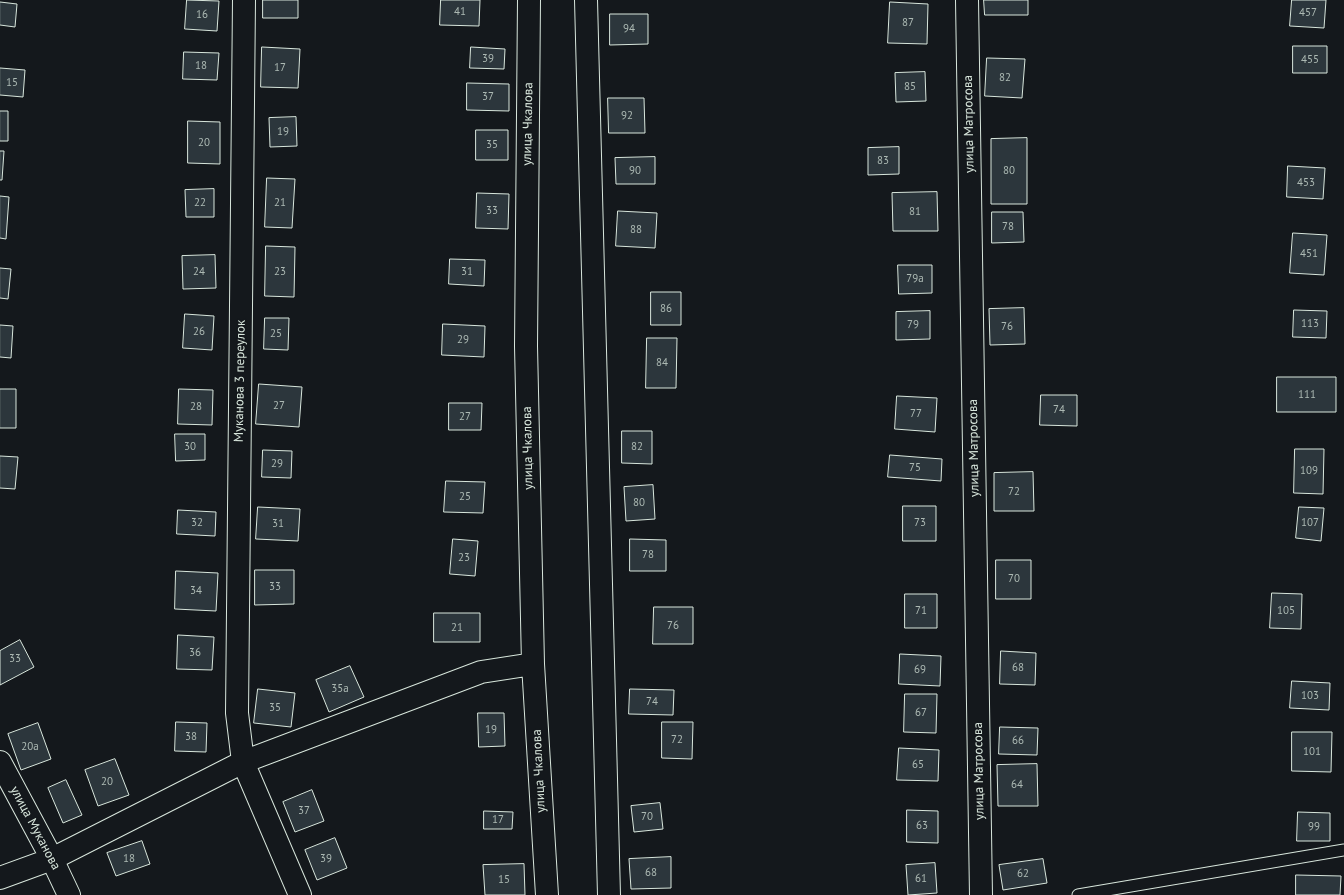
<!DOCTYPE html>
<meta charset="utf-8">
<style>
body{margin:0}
canvas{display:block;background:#14181c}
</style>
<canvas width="1344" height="895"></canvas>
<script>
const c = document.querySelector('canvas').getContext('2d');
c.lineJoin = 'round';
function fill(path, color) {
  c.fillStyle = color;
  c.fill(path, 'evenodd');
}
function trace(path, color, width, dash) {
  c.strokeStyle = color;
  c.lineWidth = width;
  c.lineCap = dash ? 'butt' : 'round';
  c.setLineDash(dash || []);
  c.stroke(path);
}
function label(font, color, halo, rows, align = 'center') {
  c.font = font + ' "PT Sans",sans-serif';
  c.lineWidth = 3;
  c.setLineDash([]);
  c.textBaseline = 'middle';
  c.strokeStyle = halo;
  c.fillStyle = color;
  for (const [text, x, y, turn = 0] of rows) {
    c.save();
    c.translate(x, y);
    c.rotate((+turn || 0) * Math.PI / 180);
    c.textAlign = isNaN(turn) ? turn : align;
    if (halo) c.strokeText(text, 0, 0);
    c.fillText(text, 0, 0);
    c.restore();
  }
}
const building = new Path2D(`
 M187,0L219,1L217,31L185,29Z
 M263,0H298V18H263Z
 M441,0H480L479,26L440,25Z
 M984,0H1028V15H985Z
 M1292,0H1326L1324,28L1290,26Z
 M0,2L17,4L15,27L0,25Z
 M890,2L928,4L927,44L888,43Z
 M610,14H648V44L610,45Z
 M1293,46H1327V73H1293Z
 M262,47L300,49L298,88L261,87Z
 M471,47L505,49L504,69L470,68Z
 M184,52L219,53L217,80L183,79Z
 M987,58L1025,59L1022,98L985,96Z
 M0,68L25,70L23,97L0,95Z
 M925,72L926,101L896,102L895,73Z
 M467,83L509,84V111L467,110Z
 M608,98H644L645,133H609Z
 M0,111H8V141H0Z
 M296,117L297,146L270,147L269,118Z
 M188,121L220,122V164L188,163Z
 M476,130H508V160H476Z
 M1027,138V204H991V139Z
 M899,147V174L868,175V148Z
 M0,151H4L2,180H0Z
 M655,157V184H616L615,158Z
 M1288,166L1325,168L1323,199L1287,197Z
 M267,178L295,179L292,228L265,227Z
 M214,189V217H186L185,190Z
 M937,192L938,231H893L892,193Z
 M477,193L509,194L508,229L476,228Z
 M0,196L9,197L6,239L0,238Z
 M618,211L657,213L655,248L616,246Z
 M992,212H1023L1024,242L992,243Z
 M1293,233L1327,235L1324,275L1290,273Z
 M266,246L295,247L294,297L265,296Z
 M215,255L216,288L183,289L182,256Z
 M450,259L485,260L484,286L449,284Z
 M898,265H932V293L899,294Z
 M0,268L11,269L8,299L0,298Z
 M651,292H681V325H651Z
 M1024,308L1025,344L990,345L989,309Z
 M1294,310L1327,311L1326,338L1293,337Z
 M930,311V339L896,340V312Z
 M185,314L214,316L212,350L183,348Z
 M265,318H289L288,350L264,349Z
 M443,324L485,326L484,357L442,355Z
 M0,325L13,326L11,358L0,357Z
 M647,338H677L676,388H646Z
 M1277,377H1336V412H1277Z
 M259,384L302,387L299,427L256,424Z
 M0,389H16V428H0Z
 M179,389L213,390L212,425L178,424Z
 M1041,395H1077V426L1040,425Z
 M897,396L937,398L935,432L895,429Z
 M449,403H482L481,430H449Z
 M622,431H652V464L622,463Z
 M175,434H205V460L176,461Z
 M1295,449H1324L1323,494L1294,493Z
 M263,450L292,451L291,478L262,477Z
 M890,455L942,459L941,481L888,477Z
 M0,456L18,457L15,489L0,488Z
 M1033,472L1034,511H994V473Z
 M446,481L485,482L483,513L444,512Z
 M653,485L655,519L626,521L624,487Z
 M903,506H936V541H903Z
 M258,507L300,509L298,541L256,539Z
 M1299,507L1324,508L1321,541L1296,538Z
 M178,510L216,512L215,536L177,534Z
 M453,539L478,541L475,576L450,574Z
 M630,539L666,540V571H630Z
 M996,560H1031V599H996Z
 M255,570H294V604L255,605Z
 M176,571L218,573L216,611L175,609Z
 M1272,593L1302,594L1301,629L1270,628Z
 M905,594H937V628H905Z
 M654,607H693V644H653Z
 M434,613H480V642H434Z
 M178,635L214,637L212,670L177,669Z
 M20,640L34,667L0,685V651Z
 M1001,651L1036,653L1035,685L1000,684Z
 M900,654L941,656L940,686L899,684Z
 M350,666L364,697L329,712L316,680Z
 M1292,681L1330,683L1329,710L1290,708Z
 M258,689L295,693L291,727L254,723Z
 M630,689L674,690L673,715L629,714Z
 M905,694H937L936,733L904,732Z
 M478,713H504L505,746L479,747Z
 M176,722L207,723L206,752L175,751Z
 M662,722H693L692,759L662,758Z
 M38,723L51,759L21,770L8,734Z
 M1000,727L1038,728L1037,755L999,754Z
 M1292,732H1332L1331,772L1292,771Z
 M899,748L939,750L938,781L897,780Z
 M115,759L129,795L98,806L85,770Z
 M1037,764L1038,806H998L997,765Z
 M66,780L82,815L63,823L48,788Z
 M312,790L324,821L295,832L283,802Z
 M660,803L663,829L634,832L631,806Z
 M907,810L938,811V843L907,842Z
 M484,811L513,812L512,829H484Z
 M1298,812L1330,813V841H1297Z
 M335,838L347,868L317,880L305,850Z
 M142,841L150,864L116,876L107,853Z
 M671,857V888L631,889L629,859Z
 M1043,859L1047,883L1003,890L999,865Z
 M935,863L937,893L908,895L906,865Z
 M524,864L525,895H485L483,865Z
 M1296,875L1341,876L1340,895H1296Z`);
fill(building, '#2c363c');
trace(building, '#d8e6dc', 1);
const service = new Path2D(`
 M1078,895L1344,850`);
const minor = new Path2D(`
 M244,0L237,713L243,762L300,895
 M529,0L526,346L533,664L547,895
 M586,0L609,895
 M967,0L981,895
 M0,762L52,859L69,895
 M0,878L52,859L243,762L481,672L533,664`);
trace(service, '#d8e6dc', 13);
trace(minor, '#d8e6dc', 24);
trace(service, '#14181c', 11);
trace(minor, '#14181c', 22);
label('11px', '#adbab4', null, [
 ["41",460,12],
 ["457",1308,13],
 ["16",202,15],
 ["87",908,23],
 ["94",629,29],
 ["39",488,59],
 ["455",1310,60],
 ["18",201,66],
 ["17",280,68],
 ["82",1005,78],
 ["15",12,83],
 ["85",910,87],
 ["37",488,97],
 ["92",627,116],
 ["19",283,132],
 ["20",204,143],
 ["35",492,145],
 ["83",883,161],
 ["90",635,171],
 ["80",1009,171],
 ["453",1306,183],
 ["22",200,203],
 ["21",280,203],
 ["33",492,211],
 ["81",915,212],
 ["78",1008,227],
 ["88",636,230],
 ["451",1309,254],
 ["24",199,272],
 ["23",280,272],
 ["31",467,272],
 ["79а",915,279],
 ["86",666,309],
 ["113",1310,324],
 ["79",913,325],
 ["76",1007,327],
 ["26",199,332],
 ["25",276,334],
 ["29",463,340],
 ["84",662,363],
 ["111",1307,395],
 ["27",279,406],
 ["28",196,407],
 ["74",1059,410],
 ["77",916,414],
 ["27",465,417],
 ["30",190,447],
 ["82",637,447],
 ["29",277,464],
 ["75",915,468],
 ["109",1309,471],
 ["72",1014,492],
 ["25",465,497],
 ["80",639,503],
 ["32",197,523],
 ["73",920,523],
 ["107",1310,523],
 ["31",278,524],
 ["78",648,555],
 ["23",464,558],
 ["70",1014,579],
 ["33",275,587],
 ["34",196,591],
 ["71",921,611],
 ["105",1286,611],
 ["76",673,626],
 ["21",457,628],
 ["36",195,653],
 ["33",15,659],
 ["68",1018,668],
 ["69",920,670],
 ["35а",340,689],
 ["103",1310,696],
 ["74",652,702],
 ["35",275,708],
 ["67",921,713],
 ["19",491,730],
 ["38",191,737],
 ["72",677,740],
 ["66",1018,741],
 ["20а",30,747],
 ["101",1312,752],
 ["65",918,765],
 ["20",107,782],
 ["64",1017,785],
 ["37",304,811],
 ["70",647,817],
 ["17",498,820],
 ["63",922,826],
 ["99",1314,827],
 ["18",129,859],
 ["39",326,859],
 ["68",651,873],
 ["62",1023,874],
 ["61",921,879],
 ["15",504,880]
]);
label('13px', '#d8e6dc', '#14181c', [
 ["улица Чкалова",528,124,-89],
 ["улица Матросова",969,124,-91],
 ["Муканова 3 переулок",240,381,-89],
 ["улица Чкалова",528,448,-91],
 ["улица Матросова",974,448,-91],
 ["улица Чкалова",539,771,-93],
 ["улица Матросова",979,771,-91],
 ["улица Муканова",35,828,62]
]);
</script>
